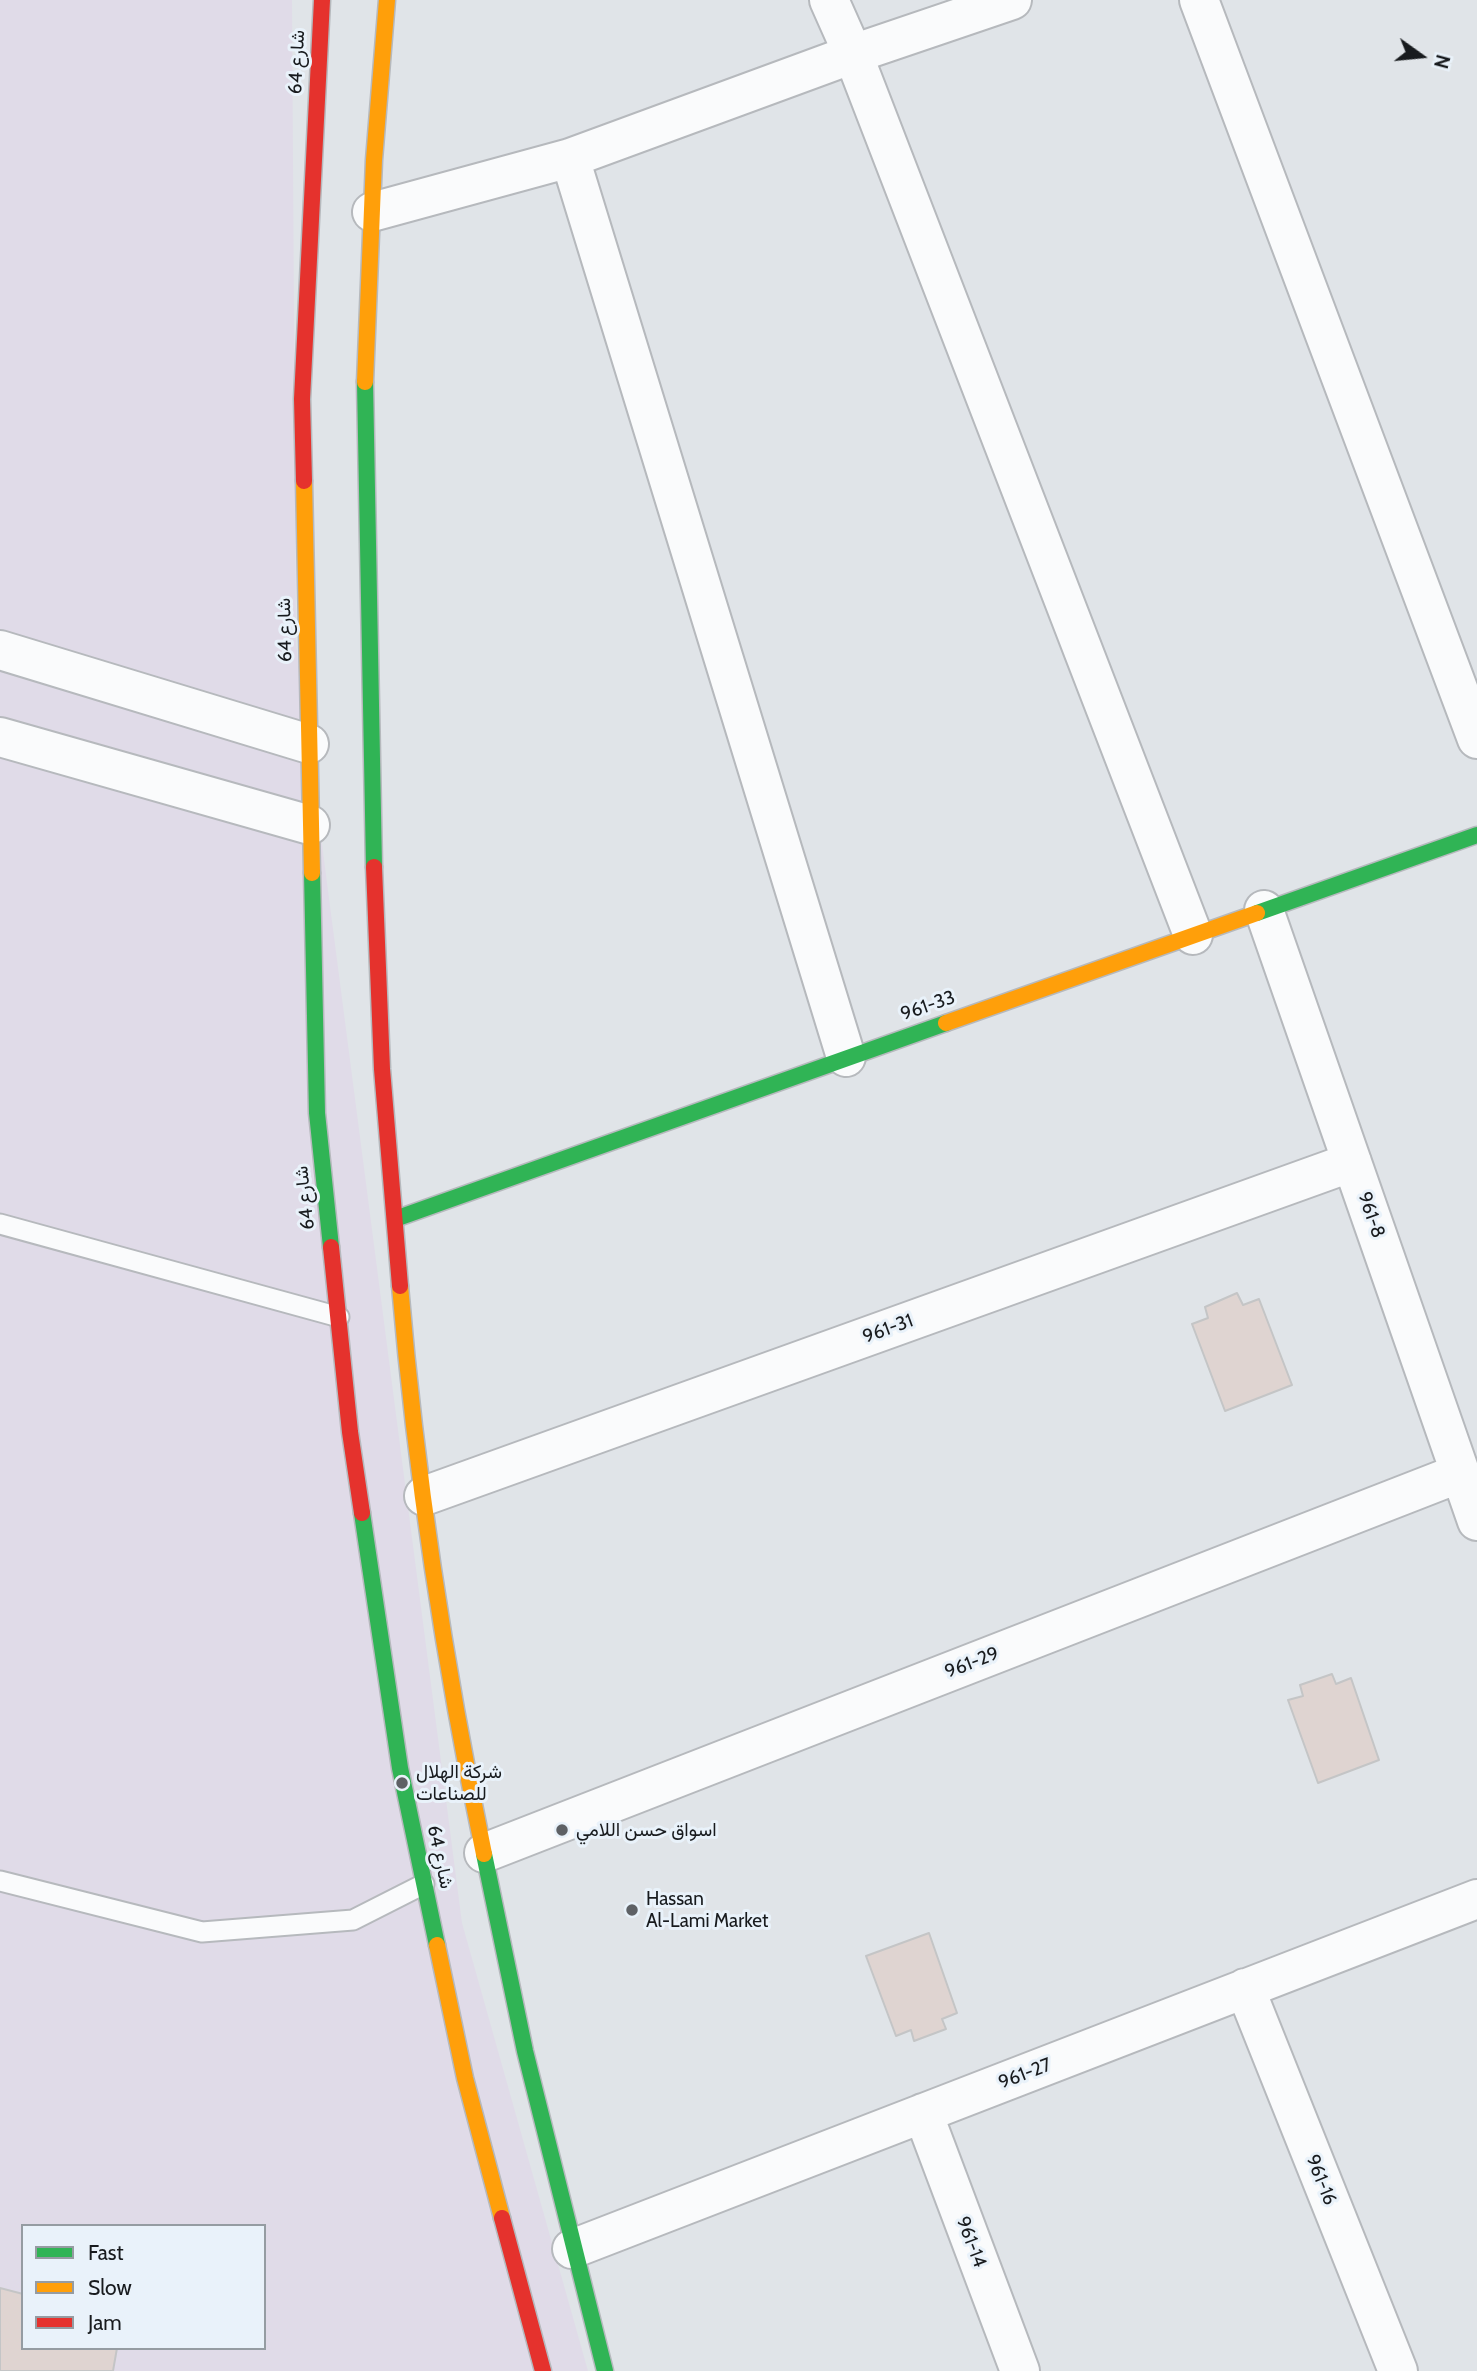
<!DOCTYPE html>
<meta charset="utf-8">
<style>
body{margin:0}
#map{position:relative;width:1477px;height:2371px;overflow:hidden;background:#e0e4e8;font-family:Cabin,sans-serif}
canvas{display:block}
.legend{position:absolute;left:21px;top:2224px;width:245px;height:126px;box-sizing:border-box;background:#e9f2fa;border:2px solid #959ca2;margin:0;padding:9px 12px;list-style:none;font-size:21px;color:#181b1e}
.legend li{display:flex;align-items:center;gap:14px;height:35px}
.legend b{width:35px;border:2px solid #959ca2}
.north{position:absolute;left:1386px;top:21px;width:70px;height:70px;-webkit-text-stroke:5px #e9f2fa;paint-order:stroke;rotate:105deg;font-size:19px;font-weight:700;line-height:28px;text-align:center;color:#181b1e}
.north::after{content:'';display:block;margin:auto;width:24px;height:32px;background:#181b1e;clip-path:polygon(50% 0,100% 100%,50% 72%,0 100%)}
</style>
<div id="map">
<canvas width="1477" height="2371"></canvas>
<ul class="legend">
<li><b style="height:9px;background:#30b455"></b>Fast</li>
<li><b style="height:9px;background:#ff9f0a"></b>Slow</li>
<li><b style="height:9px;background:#e5322d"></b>Jam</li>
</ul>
<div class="north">N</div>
</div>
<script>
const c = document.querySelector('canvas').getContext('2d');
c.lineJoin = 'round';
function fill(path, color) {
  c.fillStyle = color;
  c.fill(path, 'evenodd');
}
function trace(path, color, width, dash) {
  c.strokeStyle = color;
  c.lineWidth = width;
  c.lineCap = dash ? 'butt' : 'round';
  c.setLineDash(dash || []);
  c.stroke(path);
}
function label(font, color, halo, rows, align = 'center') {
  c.font = font + ' Cabin,Vazirmatn,sans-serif';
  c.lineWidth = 6;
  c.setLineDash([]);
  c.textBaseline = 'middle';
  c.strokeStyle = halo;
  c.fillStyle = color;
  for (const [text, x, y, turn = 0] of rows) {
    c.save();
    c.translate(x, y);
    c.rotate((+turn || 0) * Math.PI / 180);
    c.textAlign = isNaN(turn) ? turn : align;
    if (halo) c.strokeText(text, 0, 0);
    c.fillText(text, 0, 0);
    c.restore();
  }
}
fill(new Path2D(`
 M0,0H292L296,644L462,1923L588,2371H0ZM23,2226H264V2348H23Z`), '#e0dbe8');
const building = new Path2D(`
 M1237,1293L1243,1305L1259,1299L1292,1385L1225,1411L1192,1324L1208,1318L1205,1307Z
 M1332,1674L1336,1684L1351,1678L1379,1760L1318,1783L1288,1700L1303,1696L1300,1685Z
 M929,1933L957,2013L942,2019L946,2029L914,2041L911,2030L896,2036L866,1956Z
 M0,2288L23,2294V2348H117L113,2371H0Z`);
fill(building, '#dfd4d1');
trace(building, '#c4c5c6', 2);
const lane = new Path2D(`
 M0,1224L339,1317
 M0,1881L202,1932L353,1920L424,1884`);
const street = new Path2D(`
 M829,0L853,54L1193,935
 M1199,0L1477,739
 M570,158L846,1057
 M372,212L570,158L853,54L1012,0
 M0,650L309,744
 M0,737L310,825
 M1264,910L1477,1521
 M424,1496L1352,1162
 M484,1853L1460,1473
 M1245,1988L1398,2371
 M923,2113L1020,2371
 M572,2249L1477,1899`);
const fast = new Path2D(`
 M365,382L374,867
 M312,873L317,1113L331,1247
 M1257,913L1477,835
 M395,1219L946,1023
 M362,1513L400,1768L437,1945
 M484,1854L525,2051L605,2371`);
const slow = new Path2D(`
 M365,382L374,160L387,0
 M304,481L312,873
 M946,1023L1257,913
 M400,1286C416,1476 445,1667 484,1854
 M437,1945L465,2078L502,2218`);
const jam = new Path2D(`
 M304,481L302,399L322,0
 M374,867L382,1069L400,1286
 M331,1247L350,1432L362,1513
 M502,2218L543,2371`);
trace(lane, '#b6b9bd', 23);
trace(street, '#b6b9bd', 42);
trace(fast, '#b6b9bd', 19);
trace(slow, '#b6b9bd', 19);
trace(jam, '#b6b9bd', 19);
trace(lane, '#fafbfc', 19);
trace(street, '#fafbfc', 38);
trace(fast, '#30b455', 16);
trace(slow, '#ff9f0a', 16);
trace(jam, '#e5322d', 16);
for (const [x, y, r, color] of [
 [402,1783,7,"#5e6165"],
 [562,1830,7,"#5e6165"],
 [632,1910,7,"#5e6165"]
]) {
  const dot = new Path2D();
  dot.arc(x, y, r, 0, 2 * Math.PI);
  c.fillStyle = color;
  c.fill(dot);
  trace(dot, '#e9f2fa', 2.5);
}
label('19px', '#181b1e', '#e9f2fa', [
 ["شارع 64",297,62,-87],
 ["شارع 64",285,630,-91],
 ["961-33",928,1006,-19],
 ["شارع 64",305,1198,-96],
 ["961-8",1371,1215,71],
 ["961-31",888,1329,-20],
 ["961-29",972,1663,-21],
 ["شارع 64",440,1857,78],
 ["961-27",1025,2074,-21],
 ["961-16",1321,2180,68],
 ["961-14",971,2242,69]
]);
label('19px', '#181b1e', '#e9f2fa', [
 ["شركة الهلال",416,1772],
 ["للصناعات",416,1794],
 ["اسواق حسن اللامي",576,1830],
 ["Hassan",646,1899],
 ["Al-Lami Market",646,1921]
], 'left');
</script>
